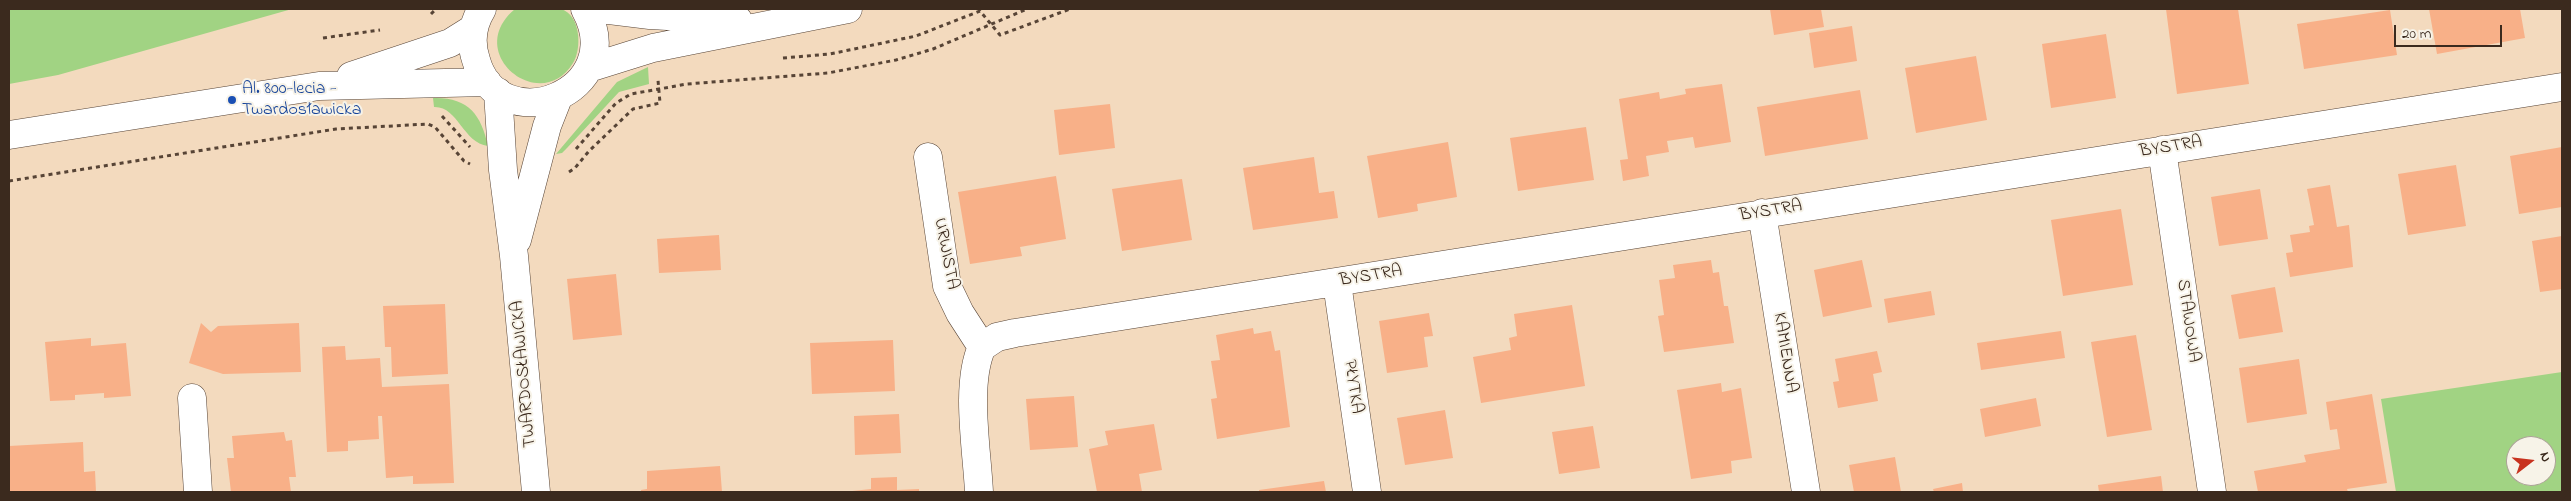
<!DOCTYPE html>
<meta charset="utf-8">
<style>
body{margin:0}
#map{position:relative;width:2571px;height:501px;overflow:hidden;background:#f3dabe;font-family:"Indie Flower",sans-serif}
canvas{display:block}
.frame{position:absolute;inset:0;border:10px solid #3b2a1e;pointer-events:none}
.north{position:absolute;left:2506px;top:436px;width:50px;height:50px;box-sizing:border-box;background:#f7f3e8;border:1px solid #aca397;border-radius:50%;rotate:74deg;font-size:14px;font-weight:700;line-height:20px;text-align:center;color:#3b2a1e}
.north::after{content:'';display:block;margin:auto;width:18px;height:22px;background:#c8321e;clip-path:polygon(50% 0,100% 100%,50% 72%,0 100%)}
.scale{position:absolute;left:2394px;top:25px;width:108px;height:22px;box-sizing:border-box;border:2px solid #3b2a1e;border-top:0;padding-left:6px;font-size:15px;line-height:18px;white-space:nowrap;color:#3b2a1e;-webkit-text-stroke:4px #f7f3e8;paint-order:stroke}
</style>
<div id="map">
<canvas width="2571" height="501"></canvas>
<div class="frame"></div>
<div class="north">N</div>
<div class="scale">20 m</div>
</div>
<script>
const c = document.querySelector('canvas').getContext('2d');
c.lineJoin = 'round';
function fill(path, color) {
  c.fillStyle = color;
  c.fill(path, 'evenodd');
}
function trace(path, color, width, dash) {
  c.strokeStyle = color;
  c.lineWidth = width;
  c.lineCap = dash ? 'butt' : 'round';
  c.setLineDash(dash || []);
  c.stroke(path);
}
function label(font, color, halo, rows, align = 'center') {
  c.font = font + ' "Indie Flower",sans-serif';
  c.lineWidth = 4;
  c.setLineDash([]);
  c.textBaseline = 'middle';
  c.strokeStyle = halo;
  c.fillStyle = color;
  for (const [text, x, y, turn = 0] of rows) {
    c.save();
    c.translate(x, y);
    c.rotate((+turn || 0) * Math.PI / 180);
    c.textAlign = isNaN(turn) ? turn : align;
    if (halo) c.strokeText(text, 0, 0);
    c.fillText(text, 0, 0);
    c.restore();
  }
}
fill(new Path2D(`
 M9,9H292L58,75L9,84Z
 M515,9C526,9 551,5 561,9C581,15 582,49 573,63C541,116 462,53 515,9Z
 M648,67L649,84L619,92L567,148L562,153L556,154L617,82Z
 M433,98C468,97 481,114 488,146C463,143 458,106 434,107Z
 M2562,372V492H2396L2381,399ZM2516,446H2546V476H2516Z`), '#a1d383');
fill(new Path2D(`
 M1770,9H1821L1824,27L1774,35Z
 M2166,9H2238L2249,84L2177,94Z
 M2429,9H2520L2525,38L2437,54Z
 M2390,10L2397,55L2304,69L2297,24Z
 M1852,26L1857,61L1814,68L1809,33Z
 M2106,34L2116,98L2051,108L2042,44Z
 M1976,56L1987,120L1916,133L1905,68Z
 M1722,84L1731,142L1695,148L1693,137L1667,141L1669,152L1646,156L1649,176L1623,181L1620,160L1628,159L1619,99L1659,92L1660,99L1686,94L1685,89Z
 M1860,90L1868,139L1765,156L1757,107Z
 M1110,104L1115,148L1059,155L1054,110Z
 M1586,127L1594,180L1518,191L1510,138Z
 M1448,142L1457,197L1417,204L1418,211L1378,218L1367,156Z
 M2562,147V207L2519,214L2510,156Z
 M1314,157L1319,193L1334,191L1338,218L1253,230L1243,168Z
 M2456,165L2466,226L2408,235L2398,174Z
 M1056,176L1066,239L1020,247L1022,256L970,264L958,192Z
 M1182,179L1192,240L1122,251L1112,189Z
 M2330,185L2337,227L2349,225L2353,267L2290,277L2286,253L2293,252L2290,235L2310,232L2309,226L2314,225L2307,189Z
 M2260,189L2268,239L2219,246L2211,197Z
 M2121,209L2133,285L2063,296L2051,220Z
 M719,235L721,270L659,273L657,239Z
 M2562,236V289L2540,292L2532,241Z
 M1711,260L1713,273L1719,272L1724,306H1728L1734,343L1664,352L1658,316L1664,315L1659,280L1675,278L1673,265Z
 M1862,260L1872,307L1823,317L1814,270Z
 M616,274L622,335L573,340L567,279Z
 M2275,287L2283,332L2239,339L2231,295Z
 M1931,291L1935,315L1888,323L1884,299Z
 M445,304L448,374L392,377L391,347H385L383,306Z
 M1572,305L1585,386L1481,403L1473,357L1511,350L1509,338L1517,336L1514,314Z
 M1429,313L1433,336L1424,337L1428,367L1387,373L1379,321Z
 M201,323L211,332L218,326L299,323L301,372L223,374L189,363Z
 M1253,328L1254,334L1271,331L1275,351L1280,350L1290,427L1217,439L1211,399L1217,398L1211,361L1220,360L1216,335Z
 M2061,331L2065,358L1981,370L1977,343Z
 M2136,335L2152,430L2107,437L2091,342Z
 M91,338V346L126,343L131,396L104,398V393L75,395V400L50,401L45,342Z
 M893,340L895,391L812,394L810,343Z
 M345,346L346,360L380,358L382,387L449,384L454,483L413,484V476L386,478L382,416H378L379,439L348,441V451L327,452L322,347Z
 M1877,351L1882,372L1873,374L1878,401L1838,408L1833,382L1839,381L1835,359Z
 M2299,359L2307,414L2247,423L2239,368Z
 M1721,383L1722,392L1741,388L1752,458L1731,461L1732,473L1691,479L1677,390Z
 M2372,394L2387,483L2347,489L2348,492H2258L2254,471L2306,462L2304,455L2340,449L2337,429L2330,430L2326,402Z
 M1074,396L1078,447L1030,450L1026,399Z
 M2036,398L2041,426L1985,437L1980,409Z
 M1445,410L1453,458L1405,465L1397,418Z
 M899,414L901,453L855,455L854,416Z
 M1154,424L1162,470L1139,474L1142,492H1097L1089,449L1108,445L1105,431Z
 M1593,426L1600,468L1559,474L1552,432Z
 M284,432L286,441L292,440L296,477H289L291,492H231L227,458H234L232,436Z
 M83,442L84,472L95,471L96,492H9V446Z
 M1895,457L1901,492H1854L1849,465Z
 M720,466L722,492H641V490L647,489V471Z
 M2161,476L2163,492H2099L2098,485Z
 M897,477V490L919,489V492H843L871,489V478Z
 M1324,481L1326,492H1259V490Z
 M1962,483L1963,492H1934L1933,489Z`), '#f8b088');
const minor = new Path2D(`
 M482,9C472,25 470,42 476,60C499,143 631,92 585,9
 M601,9L650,15L738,20
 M589,68L653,48L848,9
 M351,76L450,43L474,28
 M498,92L503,170L514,256L536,492
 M9,135L319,86L487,82
 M2162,150L2212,492
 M928,157L947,286L960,313L982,347C965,384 977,450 979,492
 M1762,213L1806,492
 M517,240L547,126L558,98
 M1337,283L1367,492
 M982,347L997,337L1015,333L2562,87
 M192,398L198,492`);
trace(minor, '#574436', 29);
trace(new Path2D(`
 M431,14L436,9
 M323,38L380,30
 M783,58L830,54L916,36L980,11L1000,35L1070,9
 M442,116L470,147
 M576,149L616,103L631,94L687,84L828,73L896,60L933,49L1027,9
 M569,172L575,168L589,151L633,109L660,103L658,80
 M9,181L336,129L428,124L435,127L464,161L470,164`), '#574436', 3, [4, 4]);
trace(minor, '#fff', 28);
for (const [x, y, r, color] of [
 [232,100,5,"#1a4fb4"]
]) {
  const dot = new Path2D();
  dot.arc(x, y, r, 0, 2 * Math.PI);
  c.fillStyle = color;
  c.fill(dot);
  trace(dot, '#f7f3e8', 2);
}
label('18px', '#164399', '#f7f3e8', [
 ["Al. 800-lecia -",242,90],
 ["Twardosławicka",242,111]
], 'left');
label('18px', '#3b2a1e', '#f7f3e8', [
 ["BYSTRA",2171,148,-9],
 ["BYSTRA",1771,212,-9],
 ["URWISTA",945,254,79],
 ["BYSTRA",1371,277,-9],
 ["STAWOWA",2187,321,82],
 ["KAMIENNA",1784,353,81],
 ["TWARDOSŁAWICKA",525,374,-95],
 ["PŁYTKA",1352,387,82]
]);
</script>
